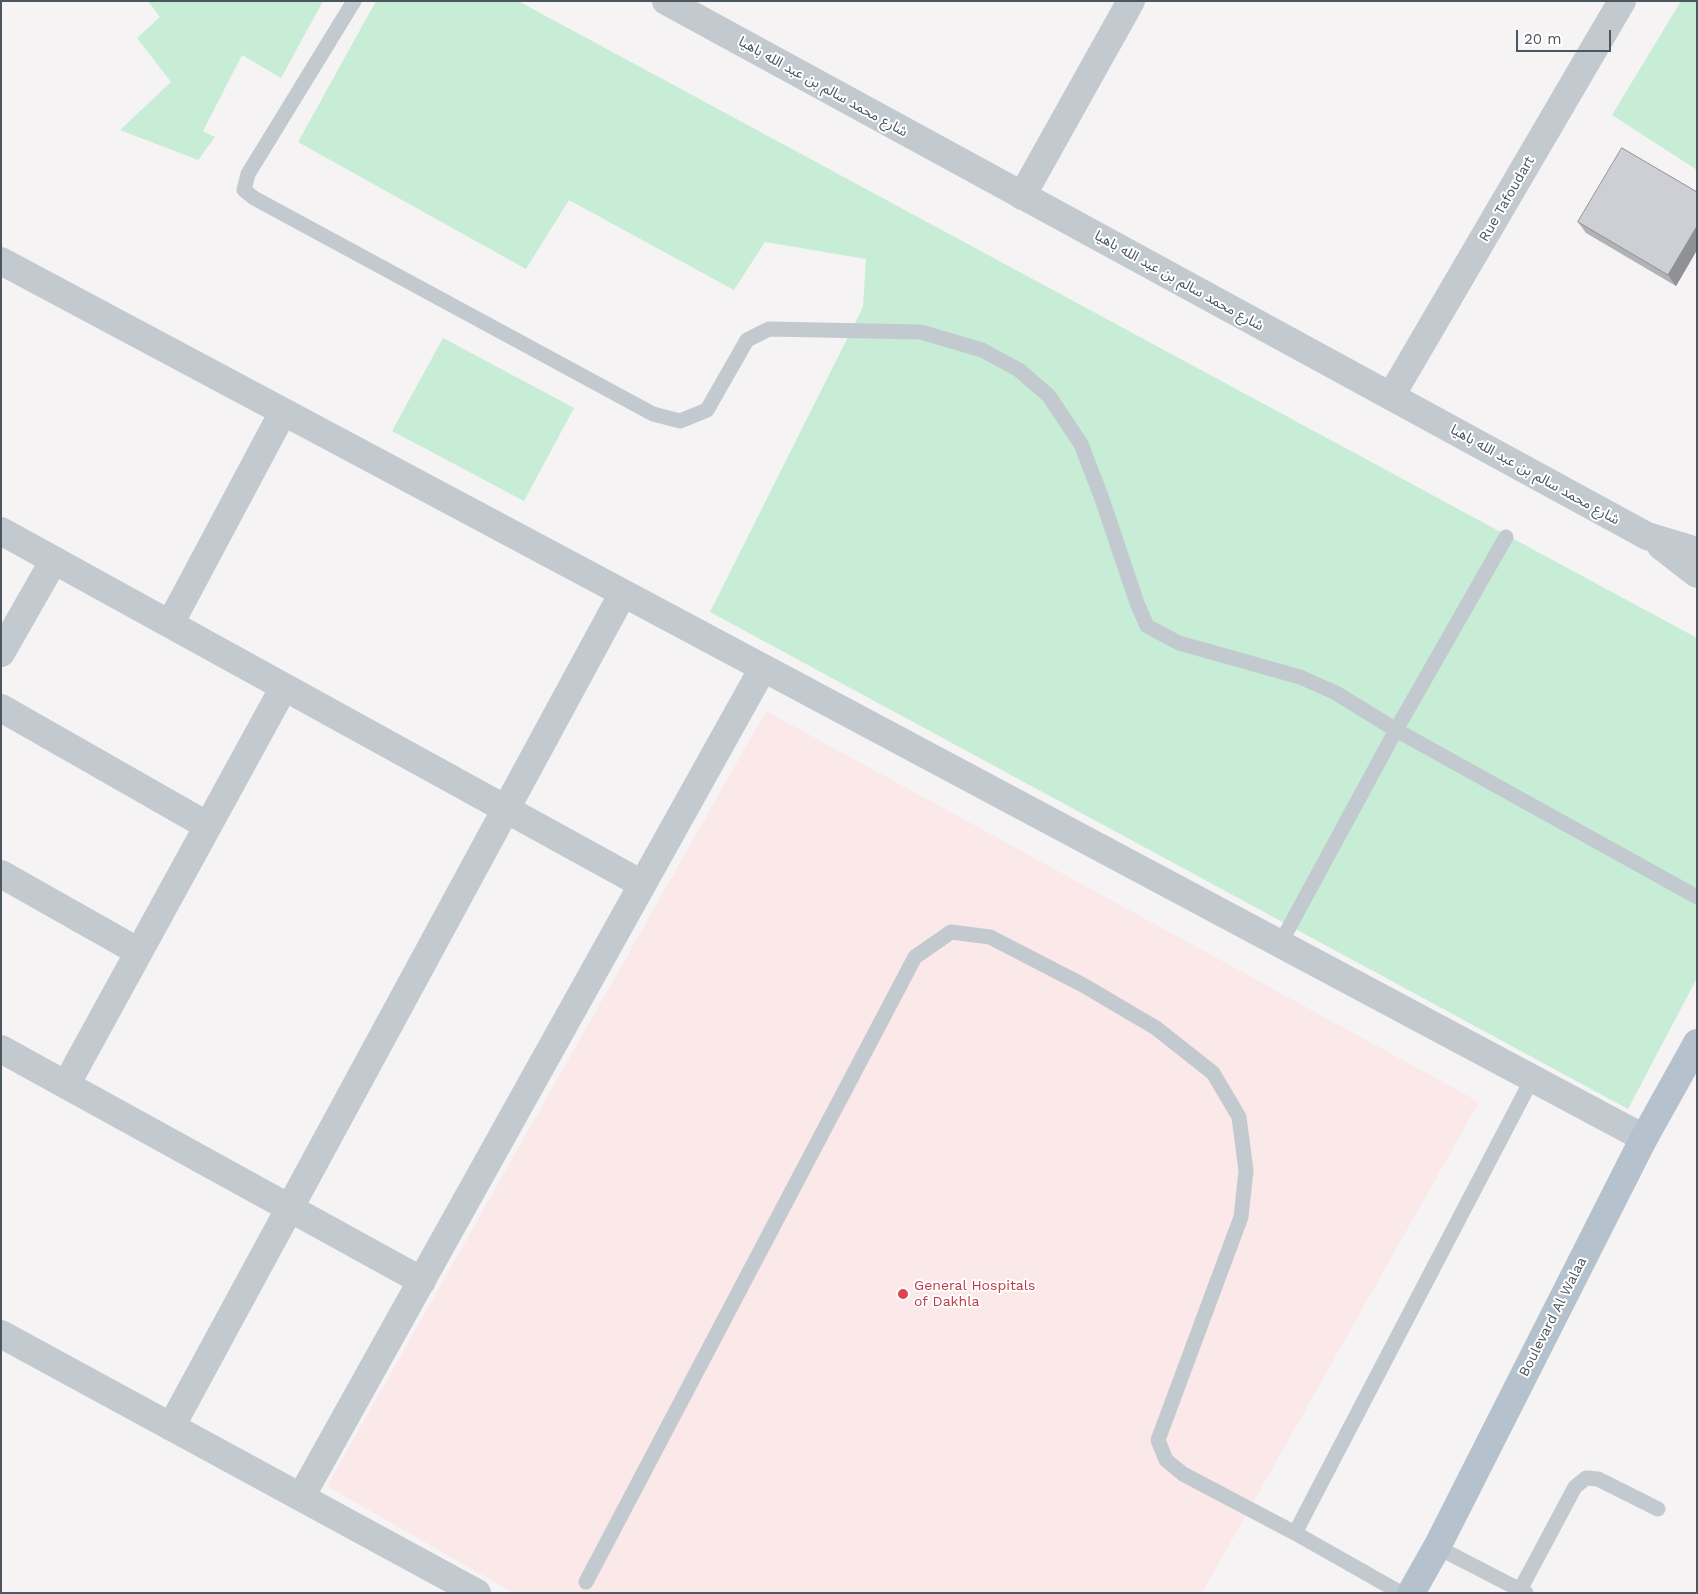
<!DOCTYPE html>
<meta charset="utf-8">
<style>
body{margin:0}
#map{position:relative;width:1698px;height:1594px;overflow:hidden;background:#f5f3f3;font-family:"Work Sans",sans-serif}
canvas{display:block}
.frame{position:absolute;inset:0;border:2px solid #4c565f;pointer-events:none}
.scale{position:absolute;left:1516px;top:30px;width:95px;height:22px;box-sizing:border-box;border:2px solid #4c565f;border-top:0;padding-left:6px;font-size:15px;line-height:18px;white-space:nowrap;color:#4c565f;-webkit-text-stroke:4px #fff;paint-order:stroke}
</style>
<div id="map">
<canvas width="1698" height="1594"></canvas>
<div class="frame"></div>
<div class="scale">20 m</div>
</div>
<script>
const c = document.querySelector('canvas').getContext('2d');
c.lineJoin = 'round';
function fill(path, color) {
  c.fillStyle = color;
  c.fill(path, 'evenodd');
}
function trace(path, color, width, dash) {
  c.strokeStyle = color;
  c.lineWidth = width;
  c.lineCap = dash ? 'butt' : 'round';
  c.setLineDash(dash || []);
  c.stroke(path);
}
function label(font, color, halo, rows, align = 'center') {
  c.font = font + ' "Work Sans","Noto Sans Arabic",sans-serif';
  c.lineWidth = 4;
  c.setLineDash([]);
  c.textBaseline = 'middle';
  c.strokeStyle = halo;
  c.fillStyle = color;
  for (const [text, x, y, turn = 0] of rows) {
    c.save();
    c.translate(x, y);
    c.rotate((+turn || 0) * Math.PI / 180);
    c.textAlign = isNaN(turn) ? turn : align;
    if (halo) c.strokeText(text, 0, 0);
    c.fillText(text, 0, 0);
    c.restore();
  }
}
fill(new Path2D(`
 M766,711L1479,1102L1202,1593H514L327,1486Z`), '#fae9e8');
fill(new Path2D(`
 M148,1H323L281,78L242,55L203,131L215,137L198,160L120,130L171,82L137,38L160,17Z
 M376,1H518L1697,638V978L1628,1109L710,612L863,307L866,259L765,242L734,290L569,200L526,269L298,142Z
 M1681,1H1697V170L1612,115Z
 M443,338L574,408L524,501L392,431Z`), '#c7edd6');
trace(new Path2D(`
 M354,1L248,174L244,190L254,198L653,414L680,421L707,410L747,340L769,329L921,332L982,350L1019,370L1049,396L1081,444L1101,496L1137,603L1147,626L1179,643L1300,677L1336,693L1396,730L1697,897
 M1280,944L1396,730L1506,537
 M1437,1547L1526,1593
 M586,1582L915,957L951,932L990,937L1083,985L1156,1028L1213,1073L1239,1117L1246,1171L1241,1217L1158,1440L1166,1460L1183,1474L1295,1533
 M1520,1590L1575,1487L1586,1478L1598,1479L1658,1509
 M1401,1593L1295,1533L1532,1079`), '#c2cad0', 15);
trace(new Path2D(`
 M1022,196L1131,1
 M1,261L1644,1138
 M1391,396L1622,1
 M1,531L642,884
 M170,624L283,412
 M1,653L54,560
 M1,708L208,826
 M1,874L139,952
 M1,1049L422,1281
 M66,1085L284,687
 M1,1334L477,1593
 M171,1427L623,593
 M301,1497L763,668`), '#c2cad0', 28);
trace(new Path2D(`
 M666,1L1647,536L1697,551
 M1661,546L1697,574`), '#c2cad0', 28);
trace(new Path2D(`
 M1411,1593L1437,1547L1644,1138L1697,1043`), '#b5c2ce', 28);
fill(new Path2D(`
 M1697,192V250L1676,286L1586,233L1578,222Z`), '#b0b2b6');
fill(new Path2D(`
 M1697,226V250L1676,286L1668,275Z`), '#909194');
const building = new Path2D(`
 M1622,148L1697,192V226L1668,275L1578,222Z`);
fill(building, '#cdcfd4');
trace(building, '#909194', 1);
for (const [x, y, r, color] of [
 [903,1294,6,"#e0444e"]
]) {
  const dot = new Path2D();
  dot.arc(x, y, r, 0, 2 * Math.PI);
  c.fillStyle = color;
  c.fill(dot);
  trace(dot, '#fff', 2);
}
label('14px', '#4c565f', '#fff', [
 ["شارع محمد سالم بن عبد الله باهيا",823,87,29],
 ["Rue Tafoudart",1507,199,-60],
 ["شارع محمد سالم بن عبد الله باهيا",1179,281,29],
 ["شارع محمد سالم بن عبد الله باهيا",1535,475,29],
 ["Boulevard Al Walaa",1553,1317,-63]
]);
label('14px', '#be3a42', '#fff', [
 ["General Hospitals",914,1286],
 ["of Dakhla",914,1302]
], 'left');
</script>
